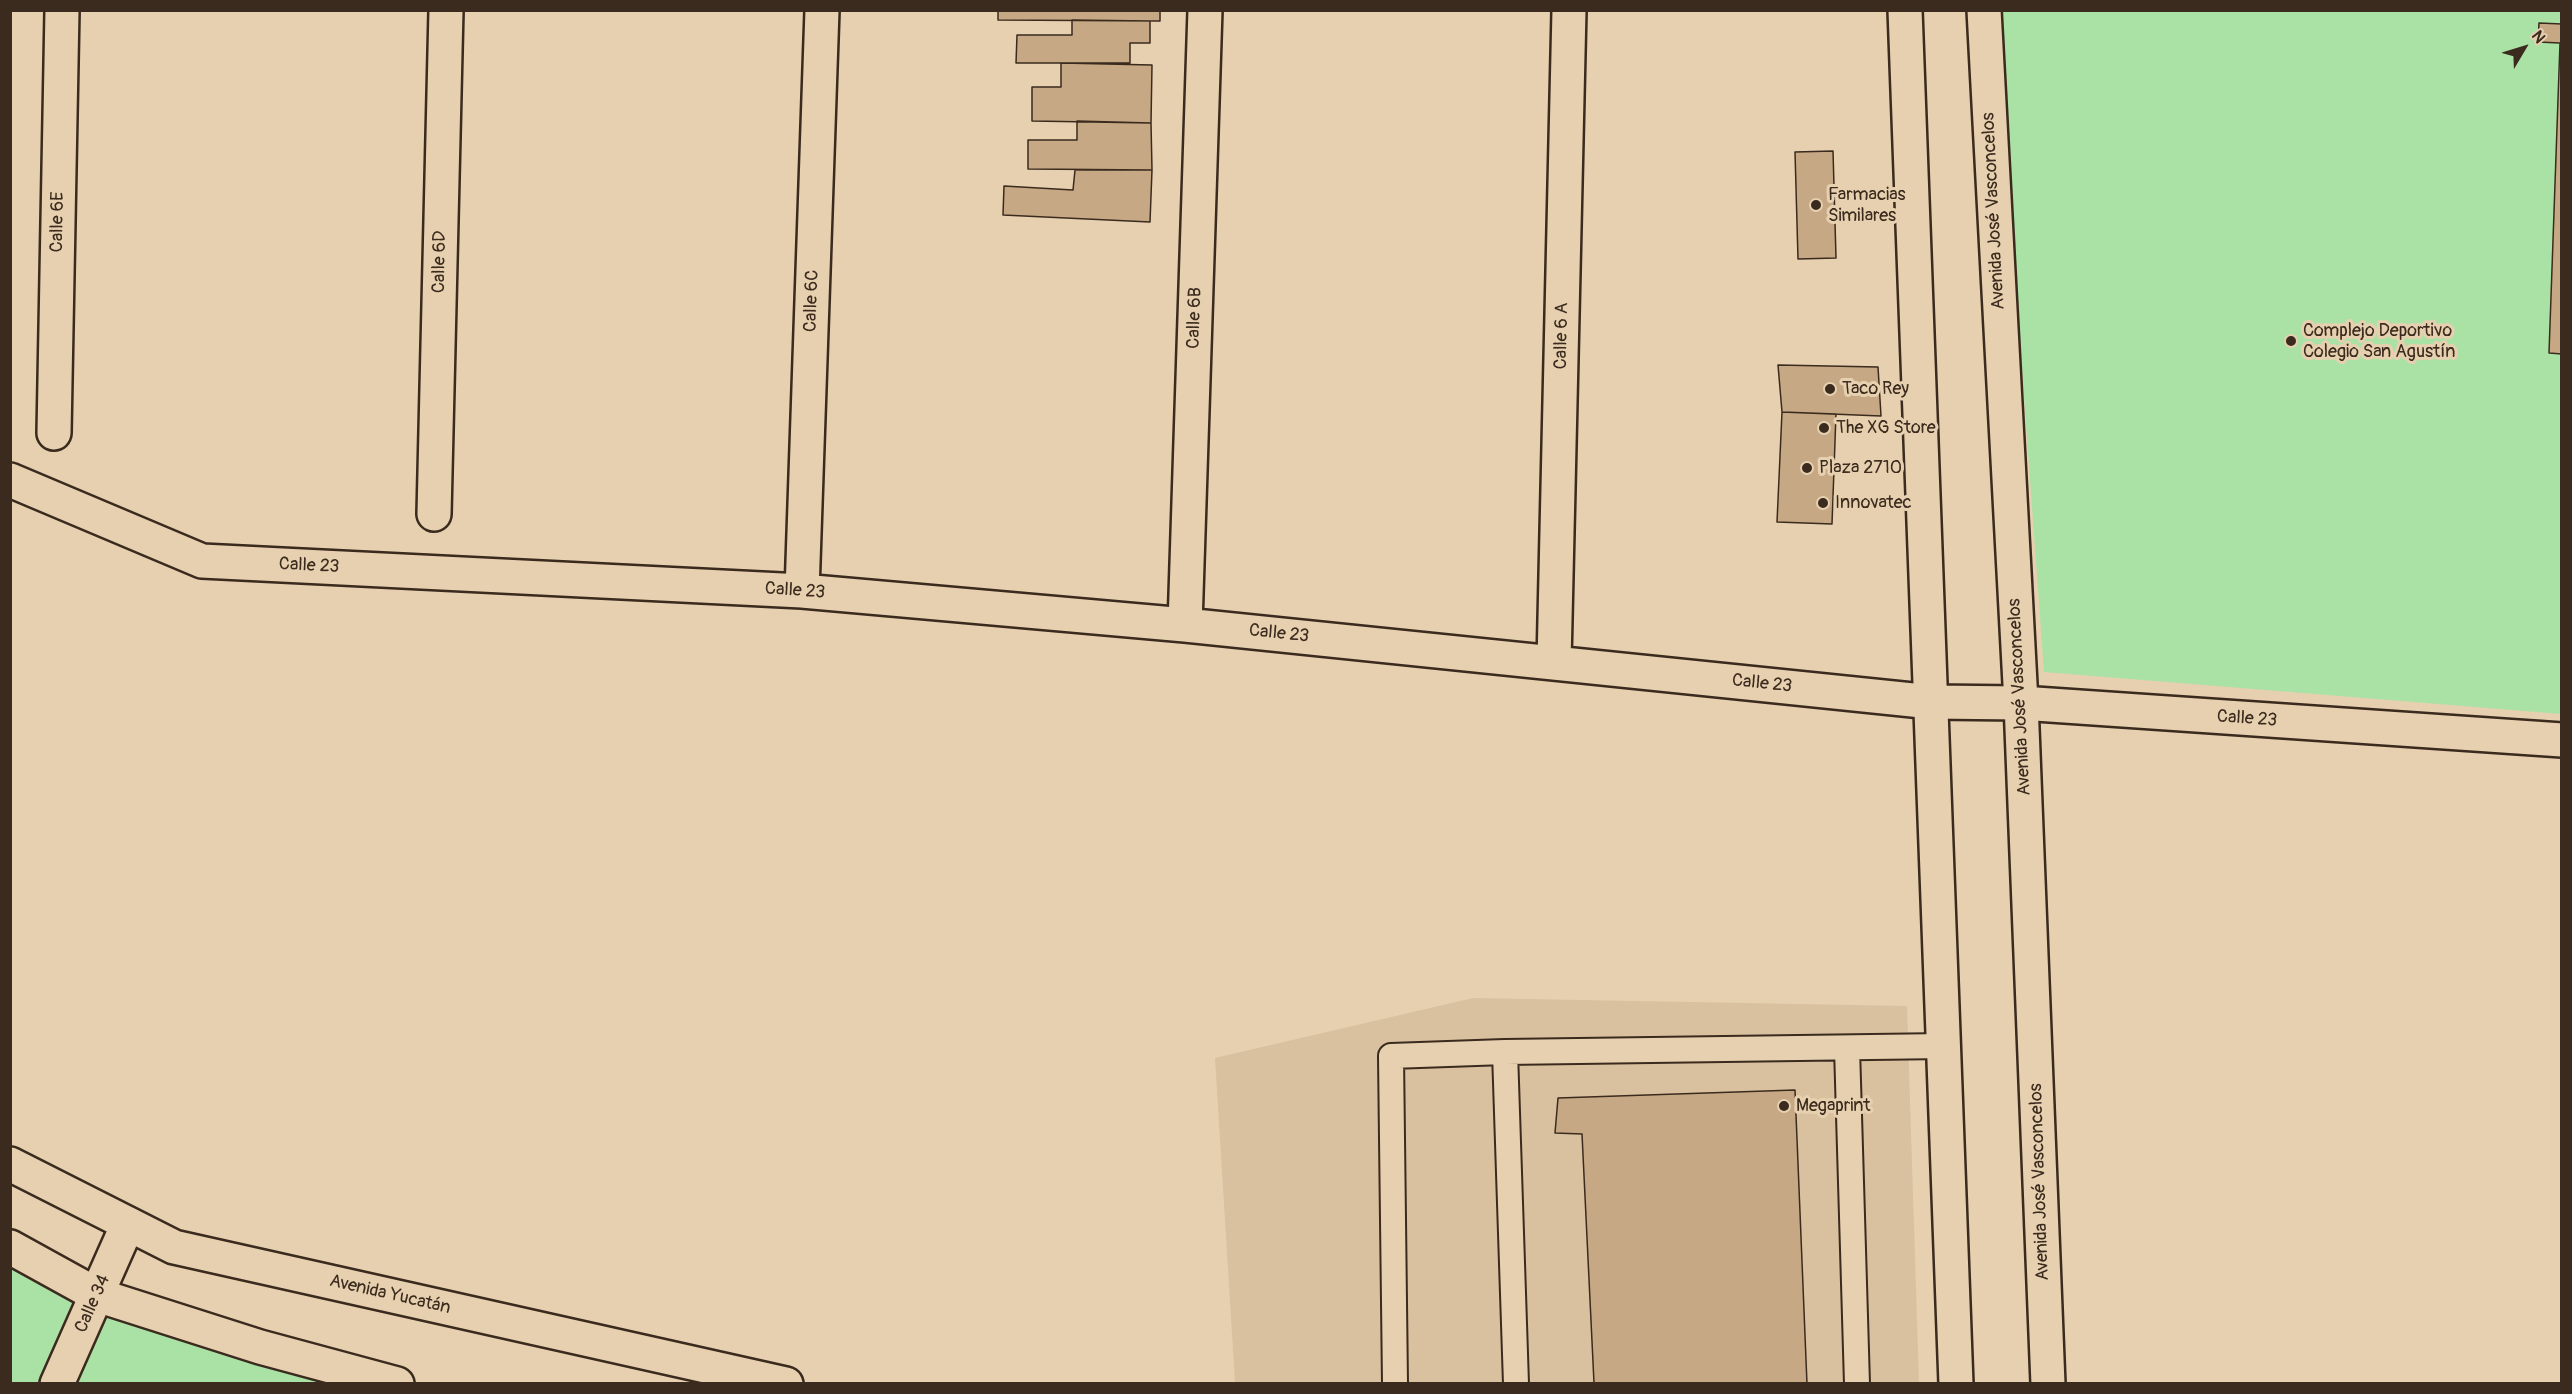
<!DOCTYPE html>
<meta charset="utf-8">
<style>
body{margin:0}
#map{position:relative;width:2572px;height:1394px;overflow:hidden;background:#e6d0af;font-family:Pangolin,sans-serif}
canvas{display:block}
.frame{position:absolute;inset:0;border:12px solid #3b2a1e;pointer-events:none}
.north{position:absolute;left:2494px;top:18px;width:60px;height:60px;-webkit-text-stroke:4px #e6d0af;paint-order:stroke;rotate:52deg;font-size:16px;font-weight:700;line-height:24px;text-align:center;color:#3b2a1e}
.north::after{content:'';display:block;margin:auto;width:21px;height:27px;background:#3b2a1e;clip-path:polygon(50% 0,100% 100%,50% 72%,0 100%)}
</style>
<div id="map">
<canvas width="2572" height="1394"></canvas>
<div class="frame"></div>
<div class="north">N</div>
</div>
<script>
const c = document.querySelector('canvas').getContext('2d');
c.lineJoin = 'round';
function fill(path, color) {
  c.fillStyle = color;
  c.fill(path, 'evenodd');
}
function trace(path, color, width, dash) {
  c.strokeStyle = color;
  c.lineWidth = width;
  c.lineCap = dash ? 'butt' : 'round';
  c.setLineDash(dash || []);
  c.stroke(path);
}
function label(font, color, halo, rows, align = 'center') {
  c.font = font + ' Pangolin,sans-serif';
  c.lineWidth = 6;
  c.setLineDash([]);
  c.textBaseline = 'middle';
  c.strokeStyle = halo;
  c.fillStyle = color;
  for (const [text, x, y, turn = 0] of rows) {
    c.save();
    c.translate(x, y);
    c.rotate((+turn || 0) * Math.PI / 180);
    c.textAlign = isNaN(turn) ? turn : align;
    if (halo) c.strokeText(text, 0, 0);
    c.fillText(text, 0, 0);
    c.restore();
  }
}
fill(new Path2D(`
 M1473,998L1907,1006L1919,1383H1235L1215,1058Z`), '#d9c19f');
fill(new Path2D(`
 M1996,11H2561V714L2044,672Z
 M10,1247L345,1383H11Z`), '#aae2a6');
const building = new Path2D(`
 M998,10H1160V21L998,20Z
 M1072,20L1150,21V43H1130V63H1016L1017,35H1072Z
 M2539,23L2562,24V354L2549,353L2560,43L2538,42Z
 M1061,63L1152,65L1151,123L1032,121V87H1061Z
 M1077,121L1151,123L1152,170L1028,169V140H1077Z
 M1833,151L1836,258L1798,259L1795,152Z
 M1075,170H1152L1150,222L1003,215L1004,186L1073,190Z
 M1778,365L1878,367L1881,416L1782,412Z
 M1782,412L1836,414L1832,524L1777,522Z
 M1795,1090L1807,1384L1594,1383L1582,1134L1555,1133L1558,1098Z`);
fill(building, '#c6a984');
trace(building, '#3b2a1e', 1.5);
const lane = new Path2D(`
 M1847,1048L1857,1384
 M1505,1052L1516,1384
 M1395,1384L1391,1056L1505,1052L1945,1046`);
const street = new Path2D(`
 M54,433L62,10
 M10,480L202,561L802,591L1185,625L1932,702L2021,703L2562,740
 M434,514L446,10
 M802,591L822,10
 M1185,625L1205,10
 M1554,662L1569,10
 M57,1384L128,1224`);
const secondary = new Path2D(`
 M1905,10L1956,1384
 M1984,10L2021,703L2048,1384`);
const primary = new Path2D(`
 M10,1164L174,1247L786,1384
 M10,1247L97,1295L260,1347L397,1384`);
trace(lane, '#3b2a1e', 28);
trace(street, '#3b2a1e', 38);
trace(secondary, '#3b2a1e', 38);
trace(primary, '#3b2a1e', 38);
trace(lane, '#e6d0af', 24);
trace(street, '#e6d0af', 33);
trace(secondary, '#e6d0af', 33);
trace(primary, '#e6d0af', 33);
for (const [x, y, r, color] of [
 [1816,205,6,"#3b2a1e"],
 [2291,341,6,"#3b2a1e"],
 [1830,389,6,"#3b2a1e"],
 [1824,428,6,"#3b2a1e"],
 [1807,468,6,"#3b2a1e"],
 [1823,503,6,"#3b2a1e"],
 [1784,1106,6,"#3b2a1e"]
]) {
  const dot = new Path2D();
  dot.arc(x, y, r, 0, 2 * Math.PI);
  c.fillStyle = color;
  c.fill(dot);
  trace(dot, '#e6d0af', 2);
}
label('18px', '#3b2a1e', '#e6d0af', [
 ["Farmacias",1828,195],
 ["Similares",1828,216],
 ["Complejo Deportivo",2303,331],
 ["Colegio San Agustín",2303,352],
 ["Taco Rey",1842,389],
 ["The XG Store",1836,428],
 ["Plaza 2710",1819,468],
 ["Innovatec",1835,503],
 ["Megaprint",1796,1106]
], 'left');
label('18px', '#3b2a1e', '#e6d0af', [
 ["Avenida José Vasconcelos",1994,211,-93],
 ["Calle 6E",58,222,-89],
 ["Calle 6D",440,262,-89],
 ["Calle 6C",812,301,-88],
 ["Calle 6B",1195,318,-88],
 ["Calle 6 A",1562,336,-89],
 ["Calle 23",309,566,3],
 ["Calle 23",795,591,4],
 ["Calle 23",1279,634,6],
 ["Calle 23",1762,684,6],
 ["Avenida José Vasconcelos",2020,697,-93],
 ["Calle 23",2247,719,4],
 ["Avenida José Vasconcelos",2040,1182,-92],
 ["Avenida Yucatán",390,1295,13],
 ["Calle 34",93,1304,-66]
]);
</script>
